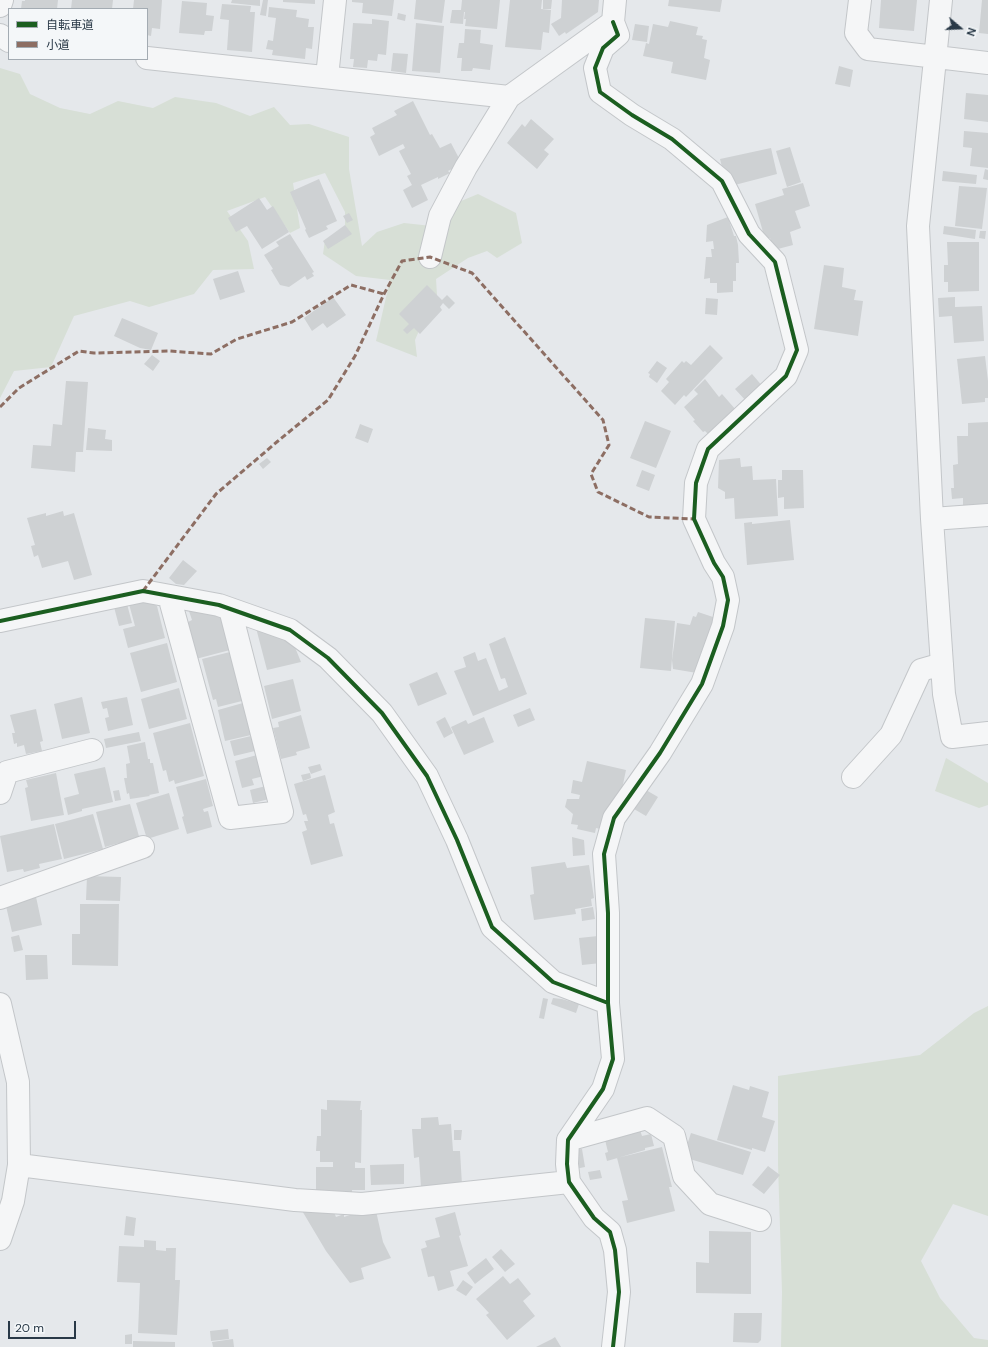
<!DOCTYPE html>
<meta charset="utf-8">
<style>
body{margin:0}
#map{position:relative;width:988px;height:1347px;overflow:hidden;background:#e5e8eb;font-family:"DM Sans","Noto Sans JP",sans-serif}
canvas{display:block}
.legend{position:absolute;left:8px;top:8px;width:140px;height:52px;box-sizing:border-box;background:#f4f7f9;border:1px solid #a3abb2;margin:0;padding:5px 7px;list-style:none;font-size:12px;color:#293947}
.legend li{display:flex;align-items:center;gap:8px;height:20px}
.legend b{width:20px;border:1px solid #a3abb2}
.north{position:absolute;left:940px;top:8px;width:40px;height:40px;-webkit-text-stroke:3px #f4f7f9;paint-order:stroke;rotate:109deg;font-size:11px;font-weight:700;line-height:16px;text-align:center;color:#293947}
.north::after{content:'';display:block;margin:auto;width:14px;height:18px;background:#293947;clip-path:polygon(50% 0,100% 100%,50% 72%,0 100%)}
.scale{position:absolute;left:8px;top:1321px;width:68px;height:18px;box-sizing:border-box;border:2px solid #293947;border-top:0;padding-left:5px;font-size:12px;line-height:14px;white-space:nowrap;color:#293947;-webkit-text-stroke:3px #f4f7f9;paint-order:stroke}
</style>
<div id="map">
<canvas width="988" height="1347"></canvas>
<ul class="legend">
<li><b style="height:5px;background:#1b5e20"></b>自転車道</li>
<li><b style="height:5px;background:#8d6e63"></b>小道</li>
</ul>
<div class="north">N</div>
<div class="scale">20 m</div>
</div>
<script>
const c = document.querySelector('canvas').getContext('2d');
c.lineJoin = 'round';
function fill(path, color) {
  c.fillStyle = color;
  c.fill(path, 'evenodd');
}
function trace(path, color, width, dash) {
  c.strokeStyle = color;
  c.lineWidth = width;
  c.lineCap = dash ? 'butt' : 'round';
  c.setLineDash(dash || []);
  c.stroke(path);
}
fill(new Path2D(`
 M0,68L20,74L30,94L60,108L90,114L118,101L153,108L175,97L216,103L250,116L274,107L290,125L309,124L349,137V169L362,246L377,232L404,223L441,227L449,206L478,194L516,213L522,243L497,258L487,251L468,258L436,279L438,311L427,312L415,340L417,357L376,341L390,280L356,276L323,254L325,240L345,235V212L325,173L293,183L300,228L290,233L265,197L227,211L248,241L254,269L213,270L194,294L149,307L130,301L74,316L51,367L14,371L0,398Z
 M946,758L988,783V805L979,808L935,791Z
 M988,1006V1216L953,1204L921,1261L940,1298L974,1338L988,1340V1347H781L782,1292L778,1164V1076L920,1055L974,1013Z`), '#d7dfd6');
fill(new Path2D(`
 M25,0H58L57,9H21L22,1H25Z
 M72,0H113L112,9H71Z
 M134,0H162L160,29L152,28L151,36L147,35V9H133Z
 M232,0H260V6L231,3Z
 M263,0H268L266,16L260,15Z
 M283,0H315V4L283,2Z
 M352,0H394L392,16L362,13L363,3L352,2Z
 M416,0H445L442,23L414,19Z
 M462,0H500L497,29L465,26L466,19H464L465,12H464L463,24L450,23L452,10H461Z
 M510,0H542L541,9L551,10L549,33L543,32L541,50L505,47Z
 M543,0H552L551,9H543Z
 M562,0H599L598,12L566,34L565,32L559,36L551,24L561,18Z
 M669,0H722L720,12L668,6Z
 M881,0H917L914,31L879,28Z
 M982,0H988V34L979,33Z
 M182,1L207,3L206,15L214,16L212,31H205L204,35L179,33Z
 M222,4L251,6L250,12H255L252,52L227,50L229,20L220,19Z
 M269,7L297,10L296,17L309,19L308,27H314L312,49L306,48L305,59L272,55L273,50L266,49L268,40L273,41L276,18L268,17Z
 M398,13L406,15L405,21L397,19Z
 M372,19L389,21L386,55L378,54L377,61L368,60L367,68L353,67L354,59H350L353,23L372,24Z
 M670,21L698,27L696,35L703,36L702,39L707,40L704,58L710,60L706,80L671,73L673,62L643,56L646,43L649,44L653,24L668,27Z
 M416,23L444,26L440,73L412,71Z
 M635,24L649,26L647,42L632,40Z
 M465,29L481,30L480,43L493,45L490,70L473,68L472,71H461L462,58H457L459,43H464Z
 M393,53L408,54L406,73L391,71Z
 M839,66L853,70L850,87L835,84Z
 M966,93L988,95V122L964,119Z
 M413,101L430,135L432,134L440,148L451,143L462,164L448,171L450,173L438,179V177L421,185L428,200L412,208L403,190L412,185L407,176L411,174L399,151L405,148L403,144L379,156L370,137L375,134L372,128L397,115L394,111Z
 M531,119L554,139L544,150L549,154L537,169L507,143L522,124L525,127Z
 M964,131L988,133V168L970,166L972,148L963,147Z
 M790,147L801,182L787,187L776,151Z
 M771,148L777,174L727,187L720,159Z
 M985,169L988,170V180L983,179Z
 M943,171L977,175L976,184L942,181Z
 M319,179L337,221L326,226L328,229L309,238L305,230L306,229L290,192Z
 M803,183L810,206L795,211L801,228L790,232L793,245L774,250L770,238L765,239L755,204L784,195L782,189Z
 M959,186L987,188L982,229L955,226Z
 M259,198L267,210L273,206L289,232L262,249L247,226L236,232L228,218Z
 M349,213L353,220L347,223L343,216Z
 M728,217L734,236H736L738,245L739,263H736V281H733V292L717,293V283H710V278L704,279L706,257H712L711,249H714L713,241L706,242L707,225Z
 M345,225L352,234L328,249L323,241Z
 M944,226L976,230L975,239L943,234Z
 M980,231H986L985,239L979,238Z
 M290,234L314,272L312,273L314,276L307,280L305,276L289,287L280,285L271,270L273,269L264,255L279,246L276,242Z
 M947,242H979V291L948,292V282H944V265H948Z
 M824,265L844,268L842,287L856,290L854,300L863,301L858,336L814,329Z
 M238,271L245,292L220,300L213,279Z
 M427,285L442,300L447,295L455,303L449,309L443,303L440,307L442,310L420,334L414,328L407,334L403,330L409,324L399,314Z
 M333,297L346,315L327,328L323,323L312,331L304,318Z
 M955,297V307L982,306L984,341L954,343L952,316L939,317L938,298Z
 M706,298L718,299L717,315L705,314Z
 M122,318L158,333L151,350L140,348L114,336Z
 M710,345L723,358L686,397L684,395L675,405L661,391L669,382L666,379L682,361L684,363L686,361L691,365Z
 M152,355L160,361L153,371L144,364Z
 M985,356L988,381V398H985V402L962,404L957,359Z
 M657,361L667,368L657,383L649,377L650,374L648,373Z
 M752,374L764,388L747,402L735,389Z
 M705,379L719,397L722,394L736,410L709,435L705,431L703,432L693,421L695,420L684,407L698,394L694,390Z
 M66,381L88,382L83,452H76L75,472L31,468L33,445L51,446L53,424L62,425Z
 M645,421L671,431L656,468L630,458Z
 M988,422V505L963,506V498L952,499L951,488H954L953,465L958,464L957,436H968V423Z
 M360,424L373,429L368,443L355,438Z
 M88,428L106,430L105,439L112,440V451L86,450Z
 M267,458L271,462L263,469L259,464Z
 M740,458L741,467L752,466L753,480L776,479L778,516L735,519L734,498L725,499V492L718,488L719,460Z
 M642,470L655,475L649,491L636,486Z
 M782,470H803L804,508L784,509V497L778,498V480H782Z
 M63,511L64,516L74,513L92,575L74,580L68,561L42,568L38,555L34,557L31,546L35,545L27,518L46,513V516Z
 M790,520L794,560L747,565L744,523L752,522V524Z
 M183,560L197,571L184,585L176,584L169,578Z
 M146,600L157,606L165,638L128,648L123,629L135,626L129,604Z
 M127,604L132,623L119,626L114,607Z
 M188,608L220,616L230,650L192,660L190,635H191L188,622L192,620Z
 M698,612L716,618L697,673L673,669L672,660L677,623L690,625L693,616L696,617Z
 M645,618L675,621L671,671L640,668Z
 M255,624L292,640L301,662L267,670Z
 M505,637L527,694L473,716L454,671L466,667L463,657L475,652L478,661L486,658L499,691L508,687L505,678L501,679L489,644Z
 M167,643L177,682L141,692L130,653Z
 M230,652L242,701L218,707L216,699L213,700L202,659Z
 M437,672L447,694L418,706L409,684Z
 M293,679L301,711L272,719L264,686Z
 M179,688L187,719L149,729L141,699Z
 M82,697L90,733L62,739L54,704Z
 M127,697L133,725L108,731L105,718L109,717L107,708L103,709L101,702Z
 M243,703L251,735L225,741L218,710Z
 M530,708L535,720L518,727L513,715Z
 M36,709L43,741L40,742L42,751L26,754L24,745L17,747V743L14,744L12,733H15L10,715Z
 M301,715L310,748L296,752L297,755L281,759L273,728L279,727L278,722Z
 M445,717L453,733L444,738L436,722Z
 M484,717L494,742L464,755L451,727L466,720L468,724Z
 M190,723L204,776L175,784L174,780L169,782L166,770L163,771L153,733Z
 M139,732L141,741L106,748L104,739Z
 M251,736L255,751L234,756L230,741Z
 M145,742L148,759H150V763H153L159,793L149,795L150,796L130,799L129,793L127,794L124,778H127L126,764L130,763L127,746Z
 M257,755L264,776L252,779L254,785L242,788L235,761Z
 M587,761L626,770L618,808L609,831L596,828L595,833L577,829L578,825L571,824L573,814L565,807L567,799H579L580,795L571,793L573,780L582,782Z
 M320,764L322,770L311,774L308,767Z
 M105,767L113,802L82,809V811L68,815L64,798L79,794L74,774Z
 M56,773L64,815L31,821L25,788L28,787L26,780Z
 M310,773L311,778L303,781L301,775Z
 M325,775L335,812L328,815L330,824L334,823L343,856L311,865L302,832L307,830L304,821H308L306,814L303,815L294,784Z
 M206,779L213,806L203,809L204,812L208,811L212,827L187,834L182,817L184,816L176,787Z
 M266,786L269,799L253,803L250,790Z
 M119,790L121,800L115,801L113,791Z
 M646,790L658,797L646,816L634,809Z
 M169,793L179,829L147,839L136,803Z
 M130,804L140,840L120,846L119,843L105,847L96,812Z
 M93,814L103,849L64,859L55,824Z
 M54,824L62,859L39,864L40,868L24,872L23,869L7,872L0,836Z
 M572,837L584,840L585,855L573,856Z
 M565,862L567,868L589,865L594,898L591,899L592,906L575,909L576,914L534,920L530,895L534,894L531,867Z
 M87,876L121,877L120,901L86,900Z
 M35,892L42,925L12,932L6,906Z
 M80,904H119L118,966L72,965V934H80Z
 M593,907L595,919L582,921L581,909Z
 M19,935L23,950L14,952L11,937Z
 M598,936L601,963L582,965L579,938Z
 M25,955H47L48,979L26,980Z
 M543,998L548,999L544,1019L539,1018Z
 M553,998L562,999L579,1004L576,1013L551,1004Z
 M733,1085L749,1090L750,1086L769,1092L762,1117L775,1121L765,1152L752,1148V1150L717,1140Z
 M327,1100L361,1101L360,1110H362L361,1163L355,1162V1168H365V1190H352V1192H316V1167H333V1162H320V1151H316L317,1136H321V1109L327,1110Z
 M438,1117L439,1125L451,1124L453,1151H460L462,1185L421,1187L419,1157L414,1158L412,1129H421V1118Z
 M454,1130H462L461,1140H454Z
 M640,1130L642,1136L651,1134L654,1146L645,1148V1150L607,1161L605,1153L608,1152L605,1140Z
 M691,1133L751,1152L743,1175L683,1157Z
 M662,1147L672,1187H669L675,1211L627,1223L622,1201L628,1200L617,1158Z
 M582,1149L585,1167L575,1169L574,1150Z
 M404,1164V1184L371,1185L370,1165Z
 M768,1166L780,1175L764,1194L752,1185Z
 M600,1170L602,1178L590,1180L588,1172Z
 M301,1209L334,1212L336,1217L344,1214V1217L364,1210L376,1211L383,1242L391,1258L361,1268L364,1279L350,1283L326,1251Z
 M455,1212L461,1235L459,1236L468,1266L450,1271L454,1286L438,1291L434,1276L428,1277L421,1249L427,1247L425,1241L440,1237L435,1218Z
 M126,1216L136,1218L134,1236L124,1235Z
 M709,1231L751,1232V1294L696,1293V1262L709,1263Z
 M144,1240L156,1241V1250L166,1251V1248H176L175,1280H180L177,1335L138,1333L140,1283L117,1282L119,1246L144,1247Z
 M501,1249L515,1264L505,1272L492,1257Z
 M486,1258L494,1269L475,1284L467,1273Z
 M503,1276L510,1284L518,1278L531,1294L523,1301L535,1316L507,1340L486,1315L489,1313L476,1299Z
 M463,1280L473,1287L466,1296L456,1290Z
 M734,1313H762L761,1340L758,1343L733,1342Z
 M228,1329L229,1339L211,1341L210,1331Z
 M132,1334V1344H125V1335Z
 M555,1337L561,1347H536L552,1339Z
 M233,1339L234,1347H213L212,1342Z
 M133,1341L175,1342V1347H133Z`), '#ced1d3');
const minor = new Path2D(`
 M860,0L856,33L868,49L988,63
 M941,0L918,226L932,519L944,694L952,737L988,733
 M0,6L2,0
 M0,35L9,41
 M147,58L509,97L613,22L615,0
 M327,77L335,0
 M430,257L440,216L466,167L509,97
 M932,519L988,515
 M169,596L230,818L282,812L230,609
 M0,621L143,591L219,605L290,630L328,658L382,713L427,776L457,840L492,927L553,982L608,1003
 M853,777L891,735L921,670L942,664
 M0,793L7,772L92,750
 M0,898L143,847
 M0,1004L18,1082L19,1165L13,1201L0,1239
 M568,1140L647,1118L674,1136L684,1176L710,1204L760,1220
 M19,1165L295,1200L362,1204L569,1182
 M613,1347L619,1292L615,1250L610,1232L594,1218L569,1182L567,1164L568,1140L603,1089L613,1059L608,1003V913L604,854L614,818L660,753L702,684L723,626L728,600L723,577L714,563L694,519L696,483L708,449L786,376L797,350L775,262L749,234L722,181L672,139L632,115L600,92L595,68L603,48L618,35L613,22`);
trace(minor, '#c3c6c9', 24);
trace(minor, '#f5f6f7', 22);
trace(new Path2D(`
 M0,407L19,388L79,351L94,353L169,351L211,354L237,339L292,322L351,285L384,294
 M143,591L216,494L278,441L328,400L355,356L384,294L402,261L430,257L472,273L603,420L609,445L591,474L598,492L649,517L694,519`), '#8d6e63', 3, [6, 3]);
trace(new Path2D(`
 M0,621L143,591L219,605L290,630L328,658L382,713L427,776L457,840L492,927L553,982L608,1003
 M613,1347L619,1292L615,1250L610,1232L594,1218L569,1182L567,1164L568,1140L603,1089L613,1059L608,1003V913L604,854L614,818L660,753L702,684L723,626L728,600L723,577L714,563L694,519L696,483L708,449L786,376L797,350L775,262L749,234L722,181L672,139L632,115L600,92L595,68L603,48L618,35L613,22`), '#1b5e20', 4);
</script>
